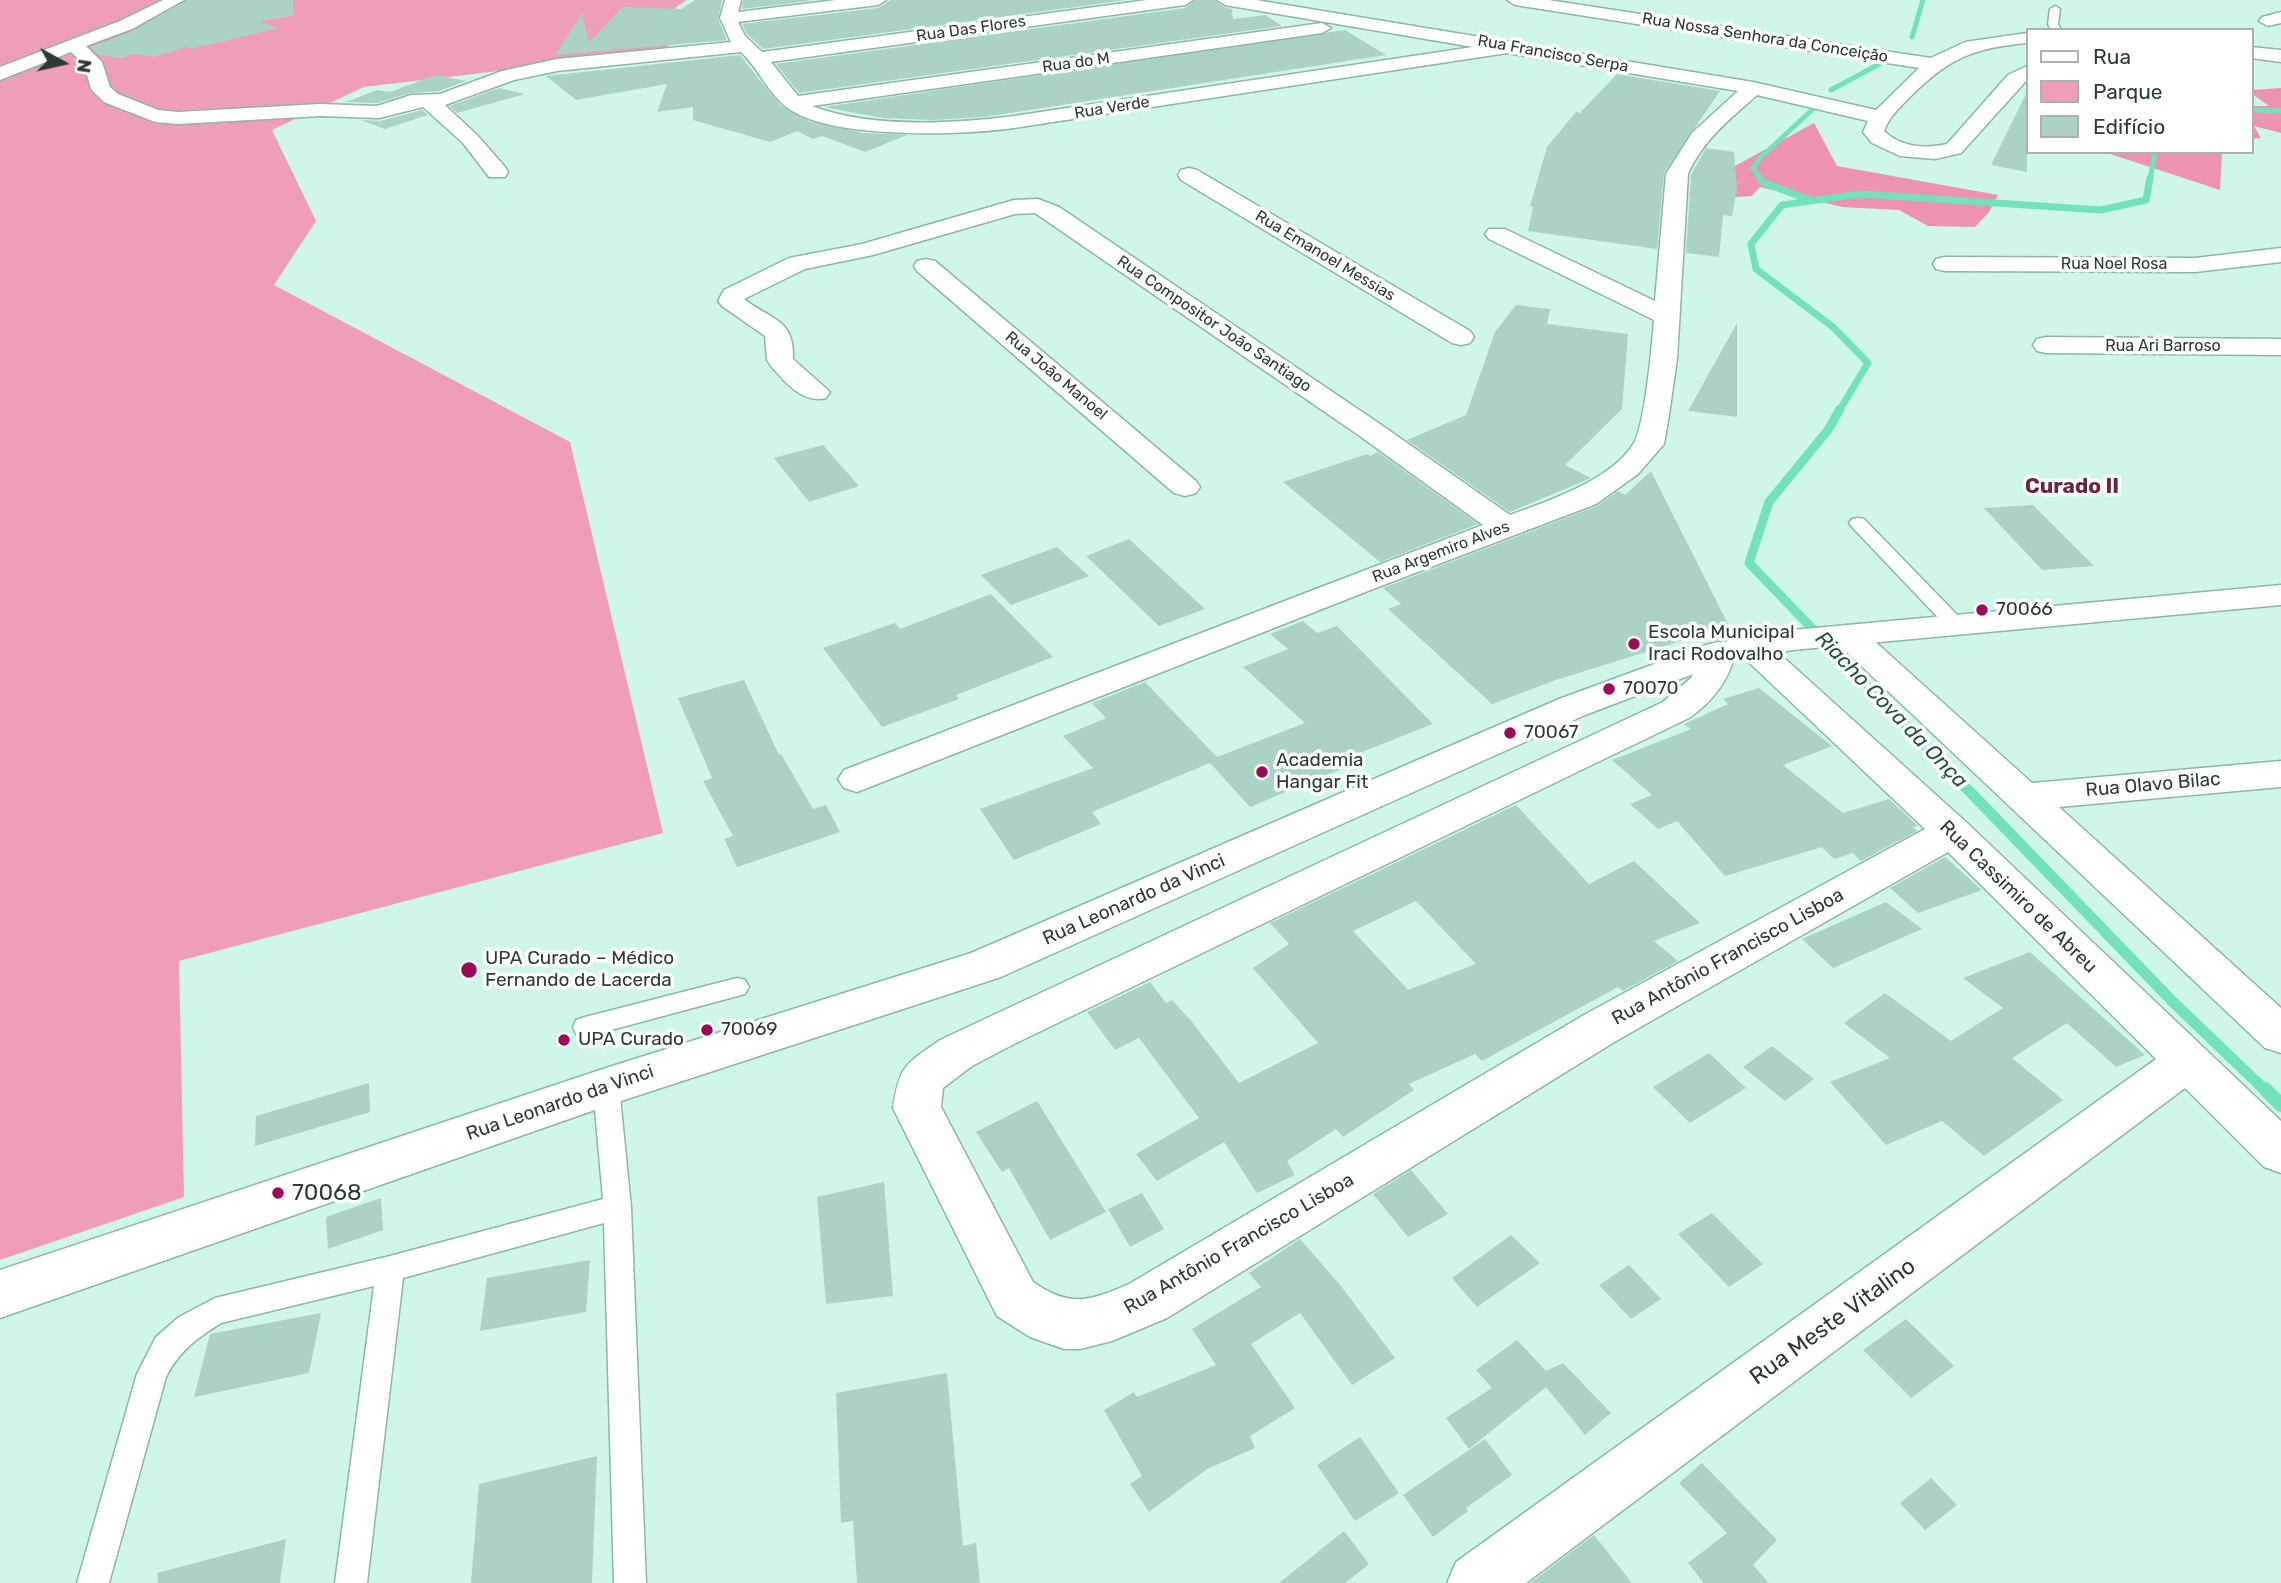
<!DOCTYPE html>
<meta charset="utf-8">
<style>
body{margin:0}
#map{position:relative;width:2281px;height:1583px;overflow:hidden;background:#cef7e7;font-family:Rubik,sans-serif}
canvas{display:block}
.legend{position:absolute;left:2026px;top:28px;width:228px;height:126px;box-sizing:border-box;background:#fff;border:2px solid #aab1ae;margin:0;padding:9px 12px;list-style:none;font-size:21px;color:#2b3b35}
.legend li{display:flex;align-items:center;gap:14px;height:35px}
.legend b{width:35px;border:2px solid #aab1ae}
.north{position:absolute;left:28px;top:28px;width:70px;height:70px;-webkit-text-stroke:5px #fff;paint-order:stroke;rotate:98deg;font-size:19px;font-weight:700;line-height:28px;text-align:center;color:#2b3b35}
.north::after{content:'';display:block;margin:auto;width:24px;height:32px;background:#2b3b35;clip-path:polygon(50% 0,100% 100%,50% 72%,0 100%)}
</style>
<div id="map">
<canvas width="2281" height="1583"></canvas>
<ul class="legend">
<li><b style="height:9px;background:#fff"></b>Rua</li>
<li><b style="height:19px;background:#f09db9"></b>Parque</li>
<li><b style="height:19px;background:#abd3c3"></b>Edifício</li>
</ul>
<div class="north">N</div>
</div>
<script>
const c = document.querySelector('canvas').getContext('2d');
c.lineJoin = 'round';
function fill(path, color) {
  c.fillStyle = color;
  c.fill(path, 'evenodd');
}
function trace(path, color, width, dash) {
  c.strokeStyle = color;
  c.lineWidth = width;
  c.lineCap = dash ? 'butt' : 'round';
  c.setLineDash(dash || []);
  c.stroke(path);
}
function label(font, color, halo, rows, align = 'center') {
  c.font = font + ' Rubik,sans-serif';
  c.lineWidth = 7;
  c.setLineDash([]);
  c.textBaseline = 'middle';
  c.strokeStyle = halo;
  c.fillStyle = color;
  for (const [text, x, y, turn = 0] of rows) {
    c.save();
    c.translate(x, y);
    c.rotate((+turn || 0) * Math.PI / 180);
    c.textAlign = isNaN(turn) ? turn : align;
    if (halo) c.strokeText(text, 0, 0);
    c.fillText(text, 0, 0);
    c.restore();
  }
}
fill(new Path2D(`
 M0,0H686L674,9L667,51L364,87L272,130L316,221L274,285L570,442L663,833L179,961L184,1197L0,1260Z`), '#f09db9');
fill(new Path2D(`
 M2281,88V133L2254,126L2261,138L2251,139V106H2269L2251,93V90Z
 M1814,123L1837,166L1998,195L1989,212L1975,227L1928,226L1899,210L1842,207L1760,187L1752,196L1735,197V166Z
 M2104,152H2222L2220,190Z`), '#ed92b2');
trace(new Path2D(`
 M1912,37L1923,0
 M1831,90L1885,61
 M2251,110L2281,111
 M1761,180L1753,168L1759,159L1814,108
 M2150,180L2155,152`), '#73e1bc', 5);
trace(new Path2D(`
 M1760,178L1762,182L1810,200
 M1839,411L1868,363L1833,327L1756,269L1751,244L1782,205L1860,194L2101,210L2146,200L2150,178`), '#73e1bc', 7);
trace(new Path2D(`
 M1840,409L1828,430L1769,502L1749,563L1889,708`), '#73e1bc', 9);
trace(new Path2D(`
 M1888,707L2173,1002L2266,1091`), '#73e1bc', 11);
trace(new Path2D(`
 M2265,1089L2281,1105`), '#73e1bc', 14);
fill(new Path2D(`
 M186,0H293L294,15L259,22L279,28L191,49L186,47L154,57L134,54L121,58L99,55L91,47L133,31Z
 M695,0H722L718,19L727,40L555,55L582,14L589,42L623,7L681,9Z
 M743,0H808L809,1L741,9Z
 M891,0H1127L763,49L747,34L742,24L878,8Z
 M1195,0H1215L1224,7L1232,9L1233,19L1265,15L1282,26L799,93L776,64L1185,8Z
 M1345,30L1386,55L984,117L934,120L883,118L824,107Z
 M740,55L780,105L808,121L863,133L907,135L865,152L822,136L813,139L797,131L770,142L693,120V107L657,112L667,84L576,100L546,76Z
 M1617,74L1720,91L1664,173L1657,249L1528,231L1533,207L1530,206L1547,147L1576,112L1580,113Z
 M435,75L466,81L439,91L410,93L377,103L346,102L377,90L390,92Z
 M499,88L525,94L457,113L450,106Z
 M2027,92V172L1991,165Z
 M422,110L428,115L385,129L360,120L380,121Z
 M1706,148L1734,152L1737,189L1732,216L1723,215L1719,257L1686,253L1691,175Z
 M1516,305L1550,309L1547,324L1628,334L1622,409L1565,465L1591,478L1510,512L1407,440L1466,415L1495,332Z
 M1737,323V417L1688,411Z
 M823,445L859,486L809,502L774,458Z
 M1378,452L1478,524L1380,562L1283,482L1367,454L1370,456Z
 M1651,471L1729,626L1556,680L1492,704L1388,609L1401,604L1383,588L1597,506L1618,491L1625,495Z
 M2033,505L2094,566L2042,570L1984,508Z
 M1129,539L1205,609L1159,626L1086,556Z
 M1057,547L1089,576L1011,605L981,575Z
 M991,594L1053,657L956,695L959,699L882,727L823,648L895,623L900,629Z
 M1303,621L1317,633L1337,626L1433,724L1334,763L1341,769L1250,807L1210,763L1092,812L1101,824L1014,860L980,809L1093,768L1063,736L1106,718L1092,703L1145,682L1217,757L1305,723L1243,667L1288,649L1270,634Z
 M744,680L779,755L781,754L813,809L826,805L840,832L737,867L724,839L733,836L703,781L712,778L678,698Z
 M1759,688L1832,746L1783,765L1843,813L1889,799L1918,826L1913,827L1917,831L1861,861L1853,853L1834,859L1822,847L1725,876L1677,821L1658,829L1630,804L1652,795L1612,760L1691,729L1684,724L1728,704L1723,699Z
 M1516,805L1589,884L1634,861L1700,923L1654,941L1678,961L1623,991L1618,987L1482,1061L1475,1054L1409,1084L1414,1090L1343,1137L1336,1129L1287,1161L1295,1175L1257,1193L1224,1142L1157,1181L1136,1154L1199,1118L1139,1038L1115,1050L1087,1012L1150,982L1166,1003L1172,1000L1192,1022L1239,1083L1318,1043L1253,968L1289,944L1270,923ZM1416,901L1476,964L1408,990L1353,931Z
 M1945,857L1982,890L1918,913L1890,888Z
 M1886,902L1922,929L1833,968L1802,939Z
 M2030,952L2145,1055L2116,1067L2067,1023L2012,1058L2063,1100L1984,1156L1942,1121L1886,1145L1830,1082L1890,1058L1844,1023L1885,993L1951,1041L2003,1008L1963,978Z
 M1772,1046L1814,1079L1785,1101L1743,1067Z
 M1709,1053L1746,1088L1690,1123L1653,1087Z
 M369,1083L370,1112L255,1146L256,1116Z
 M1037,1101L1106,1212L1050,1240L1009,1168L1002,1172L976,1132Z
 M1411,1170L1448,1214L1408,1237L1373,1194Z
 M884,1182L893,1296L826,1304L817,1197Z
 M1142,1193L1164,1229L1130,1247L1108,1209Z
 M381,1198L383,1230L328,1249L326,1217Z
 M1712,1213L1763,1264L1729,1287L1678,1234Z
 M1511,1235L1540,1263L1477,1307L1452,1278Z
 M1300,1239L1341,1286L1395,1358L1352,1385L1300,1313L1251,1344L1295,1408L1250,1436L1255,1448L1207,1469L1149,1512L1130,1484L1142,1476L1104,1410L1134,1392L1137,1397L1216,1365L1192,1329L1261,1287L1249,1273Z
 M590,1260L586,1312L480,1331L487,1278Z
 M1629,1265L1661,1299L1631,1319L1599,1285Z
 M321,1313L309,1373L194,1397L210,1334Z
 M1906,1319L1954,1366L1911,1398L1863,1350Z
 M1517,1340L1546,1371L1563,1363L1611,1413L1585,1435L1546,1387L1469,1449L1446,1418L1492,1388L1476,1370Z
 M947,1373L963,1546L976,1543L980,1583H857L853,1521L841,1523L836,1393Z
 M1360,1437L1399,1493L1355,1521L1317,1465Z
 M1485,1439L1512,1475L1466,1508L1468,1511L1433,1537L1403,1495Z
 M597,1456L592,1583H471L479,1484Z
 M1702,1463L1777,1540L1753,1565L1769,1583H1704L1688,1563L1727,1533L1679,1483Z
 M1931,1478L1957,1505L1925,1530L1900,1503Z
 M1344,1531L1369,1564L1345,1583H1279Z
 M1594,1535L1632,1583H1530Z
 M286,1539L280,1583H158L157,1573Z`), '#abd3c3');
const lane = new Path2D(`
 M2055,6L2060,9L2058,24L2061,30H2051L2048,24L2050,9Z
 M1858,518L1864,519L1963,621L1965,625L1963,629H1949L1852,527L1849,523L1852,519Z
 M737,978L745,980L749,987L745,994L585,1037L576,1034L573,1027L576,1020L585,1017Z
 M606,1077L615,1080L619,1087L631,1207L646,1583H614L604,1223L403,1278L367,1583H335L374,1286L221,1323C196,1339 180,1350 166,1377L109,1583H77L137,1374L156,1337L179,1317L215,1298L390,1256L603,1199L593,1087L597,1080Z`);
const street = new Path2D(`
 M163,0H184L132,29L86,46L102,62L110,87L118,94L158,110L178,112L320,104L377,106L411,95L440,94L502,71L557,59L731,42L720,18L725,0H741L738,12L836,0H886L878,5L738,22L745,36L762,52L1147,0H1193L1185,5L771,62L798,96L1322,23L1331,28L1322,33L812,106C869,128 947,124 1007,117L1473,47L1225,5L1217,0H1256L1753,82L1876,110L1919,68L1515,5L1507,0H1548L1931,58L1965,42L2027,33V43C1973,48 1949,58 1910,97C1900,107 1889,117 1884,131C1900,147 1925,149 1947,144L2008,75L2027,66V80L1961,153L1935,159L1900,156L1872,143L1863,132L1868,121L1757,95C1730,119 1703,140 1688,174L1677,359L1669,415L1664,444L1638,474L1596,504L1373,589L857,792L844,788L838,779L844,770L1483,525L1357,434L1035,213L1015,214L873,255L805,269L744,299C770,320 795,318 793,359L830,392L826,398C803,404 785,382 771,366L767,360L765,336L722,306L718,301L724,290L789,258L862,244L1014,200L1038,199L1059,207L1377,422L1510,515C1548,501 1612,480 1634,443C1645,424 1652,345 1654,320L1489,239L1485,234L1489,229H1505L1655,301L1666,174L1692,133L1738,91L1507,53L1007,129C955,135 833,139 789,109C769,95 759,69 741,52L557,71L514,80L445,105L477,135L505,167L508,172L505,177H489L463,143L423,107L379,118L320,116L178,124L155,122L104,102L91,89L84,64L71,52L0,80V67L120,21Z
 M2281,12V23L2268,26L2259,21L2262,17Z
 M2251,47L2281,50V62L2251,58Z
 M1189,168L1197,170L1470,331L1474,337L1470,343L1461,345L1452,343L1181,180L1178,175L1181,170Z
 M2281,248V262L2195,272L1945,271L1936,269L1933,264L1936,259L1945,257L2195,258Z
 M926,259L935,261L1196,481L1200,487L1196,493L1185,496L1174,493L917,271L914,266L917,261Z
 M2046,337L2281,339V355L2046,353L2037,351L2033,345L2037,339Z
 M1848,625L1860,628L2032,783L2281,761V787L2059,807L2281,1008V1053L2265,1048L1836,642L1831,635L1836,628Z
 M1750,634L1762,638L1966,822L2281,1121V1173L2264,1167L2185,1088L1526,1583H1447L1456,1562L2156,1059L1948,852L1616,1041L1167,1318L1112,1341L1080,1349H1064L1030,1337L997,1316L893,1108C900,1064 905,1065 940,1040L1663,702L1691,678L1706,645L1718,642L1730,645L1735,653C1729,681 1712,702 1689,718L1014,1044L972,1066L943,1088L941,1107L1033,1282C1070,1308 1090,1301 1129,1284L1584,1015L1925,829L1738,652L1733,645L1738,638Z`);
const secondary = new Path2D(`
 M2281,585V605L1793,650L1725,662L1585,715L1001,977L612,1104L0,1318V1270L606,1068L971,953L1559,699L1706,645L1793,630Z`);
trace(lane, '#8eb6a7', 3);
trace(street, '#8eb6a7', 3);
trace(secondary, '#8eb6a7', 3);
fill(lane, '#fff');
fill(street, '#fff');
fill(secondary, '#fff');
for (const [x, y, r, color] of [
 [1982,610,7,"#9c0957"],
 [1634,644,7,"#9c0957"],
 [1609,689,7,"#9c0957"],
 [1510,733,7,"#9c0957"],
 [1262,772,7,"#9c0957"],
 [469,970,9,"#9c0957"],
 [707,1030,7,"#9c0957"],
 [564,1040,7,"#9c0957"],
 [278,1193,7,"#9c0957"]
]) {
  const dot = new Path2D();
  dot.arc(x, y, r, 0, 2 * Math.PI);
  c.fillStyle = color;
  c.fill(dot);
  trace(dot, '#fff', 2.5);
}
label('16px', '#2b3b35', '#fff', [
 ["Rua Das Flores",971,29,-8],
 ["Rua Nossa Senhora da Conceição",1765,38,9],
 ["Rua Francisco Serpa",1553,54,10],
 ["Rua do M",1076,63,-8],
 ["Rua Verde",1112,108,-9],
 ["Rua Emanoel Messias",1325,256,31],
 ["Rua Noel Rosa",2114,264],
 ["Rua Compositor João Santiago",1214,324,34],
 ["Rua Ari Barroso",2163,346],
 ["Rua João Manoel",1056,376,40],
 ["Rua Argemiro Alves",1441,552,-21]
]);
label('19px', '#2b3b35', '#fff', [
 ["70066",1996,610],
 ["Escola Municipal",1648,633],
 ["Iraci Rodovalho",1648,655],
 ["70070",1623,689],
 ["70067",1524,733],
 ["Academia",1276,761],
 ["Hangar Fit",1276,783],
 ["UPA Curado – Médico",485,959],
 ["Fernando de Lacerda",485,981],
 ["70069",721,1030],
 ["UPA Curado",578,1040]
], 'left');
label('19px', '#2b3b35', '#fff', [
 ["Rua Olavo Bilac",2153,785,-5],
 ["Rua Cassimiro de Abreu",2018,897,44],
 ["Rua Leonardo da Vinci",1134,900,-24],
 ["Rua Antônio Francisco Lisboa",1728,957,-29],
 ["Rua Leonardo da Vinci",560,1103,-19],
 ["Rua Antônio Francisco Lisboa",1239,1244,-30]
]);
label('bold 21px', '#682641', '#fff', [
 ["Curado II",2072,487]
]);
label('italic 21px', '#225141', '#fff', [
 ["Riacho Cova da Onça",1891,710,46]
]);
label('23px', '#2b3b35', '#fff', [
 ["70068",292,1193]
], 'left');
label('23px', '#2b3b35', '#fff', [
 ["Rua Meste Vitalino",1833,1322,-36]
]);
</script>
